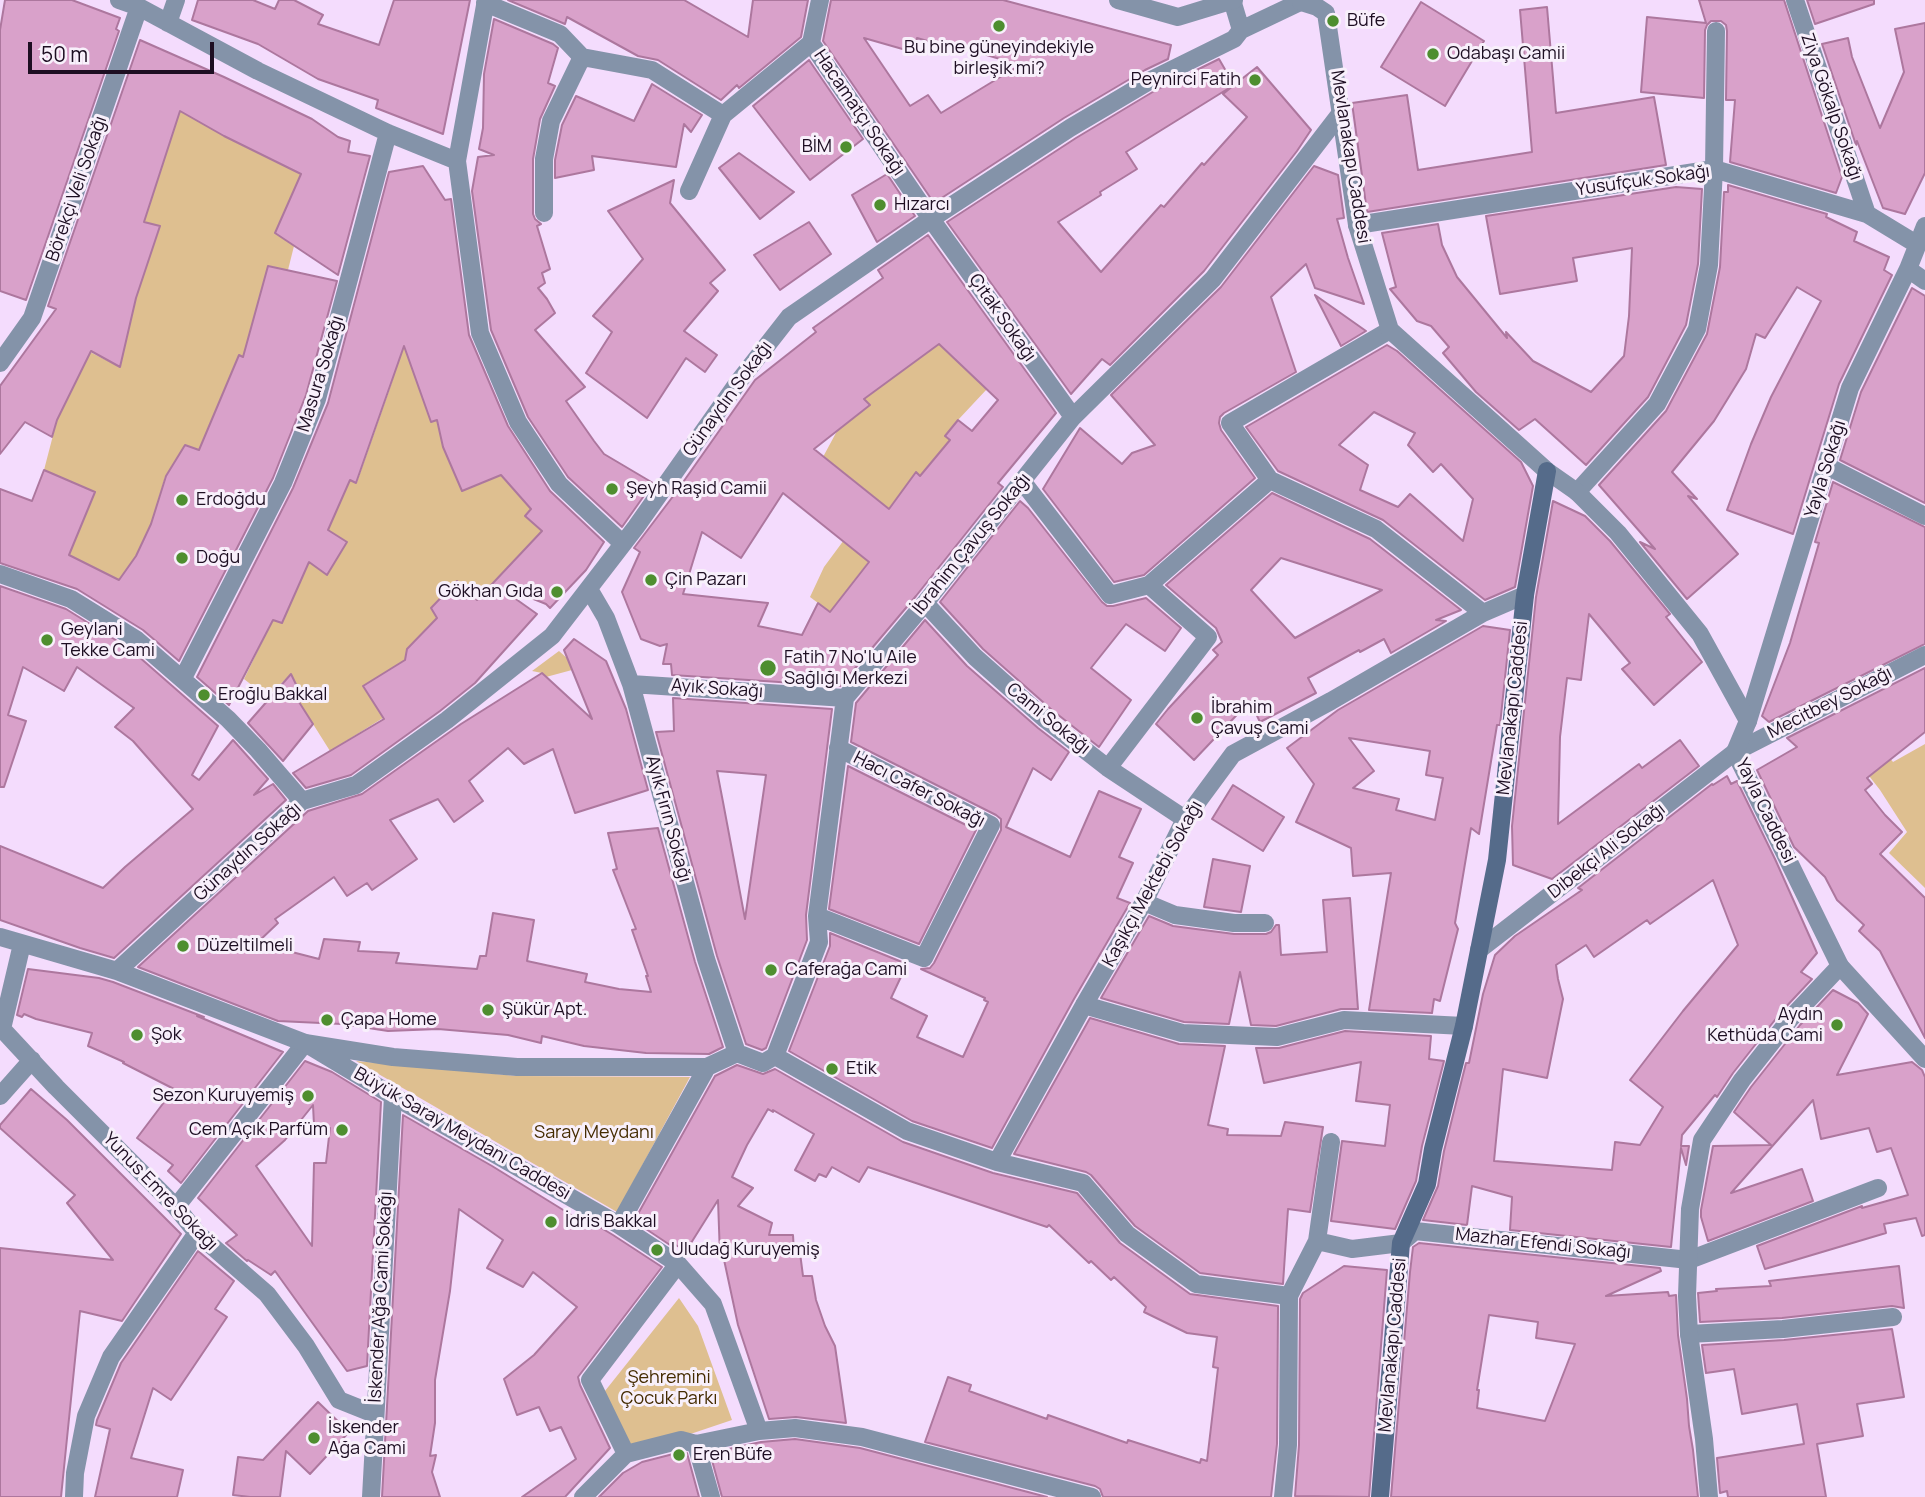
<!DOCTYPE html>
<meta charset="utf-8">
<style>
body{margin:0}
#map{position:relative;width:1925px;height:1497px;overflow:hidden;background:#f4dcfd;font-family:Manrope,sans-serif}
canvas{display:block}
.scale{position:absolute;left:28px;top:42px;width:186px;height:32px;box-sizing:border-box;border:4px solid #1d0e22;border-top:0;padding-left:9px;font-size:21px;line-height:24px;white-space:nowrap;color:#1d0e22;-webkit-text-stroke:5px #f8f0fb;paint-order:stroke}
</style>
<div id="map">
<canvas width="1925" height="1497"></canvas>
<div class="scale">50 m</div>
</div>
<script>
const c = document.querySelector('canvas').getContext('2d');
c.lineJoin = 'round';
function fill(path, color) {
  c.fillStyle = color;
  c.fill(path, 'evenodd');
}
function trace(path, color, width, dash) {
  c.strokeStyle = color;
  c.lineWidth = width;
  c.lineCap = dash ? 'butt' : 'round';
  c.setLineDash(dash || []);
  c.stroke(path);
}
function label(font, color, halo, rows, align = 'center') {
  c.font = font + ' Manrope,sans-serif';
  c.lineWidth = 6;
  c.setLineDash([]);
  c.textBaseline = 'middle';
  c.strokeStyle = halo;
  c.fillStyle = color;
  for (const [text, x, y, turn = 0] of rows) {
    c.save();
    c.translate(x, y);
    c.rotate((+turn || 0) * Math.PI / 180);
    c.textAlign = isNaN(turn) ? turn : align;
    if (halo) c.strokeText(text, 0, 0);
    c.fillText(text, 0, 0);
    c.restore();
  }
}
fill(new Path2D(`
 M180,111L217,132L305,176L288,203L275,233L294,246L288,270L268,266L276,369L239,355L210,424L214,455L185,445L165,477L151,524L136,556L118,581L69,555L95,492L44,470L57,420L90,352L120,367L136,298L160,227L144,222Z
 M952,325L949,353L987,389L958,420L950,440L920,476L916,473L869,561L830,612L810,597L824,567L875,498L823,457L837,431L870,405L864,399L916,361Z
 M403,340L431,422L437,420L438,426L455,458L449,462L462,491L483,483L495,468L531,509L525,516L545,534L516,558L477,601L456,582L431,608L439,622L405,660L383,718L330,751L313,724L293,706L303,699L291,674L267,697L244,679L273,620L299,585L309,562L327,575L318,524L323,513L334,517L350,480L357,482L391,385L400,357Z
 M559,651L568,659L572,670L546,677L542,673L532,671Z
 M1870,733L1893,762L1925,744V888L1889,853L1907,832L1880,790L1852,754Z
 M356,1061L517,1076L690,1077L617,1212Z
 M679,1298L698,1326L732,1420L634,1453L601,1396Z`), '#debf90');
const building = new Path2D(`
 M5,0H72L120,18L116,29L119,31L26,300L0,291V30Z
 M198,0H253L275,9L279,0H294L323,15L318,24L379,45L394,0H470L443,134L376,108L378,100L318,79L258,44L192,20Z
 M508,0H684L748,37L753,0H808L801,37L739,88L737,85L721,100L658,60L638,56L567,17L565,24Z
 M831,0H1003L1171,45L1168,59L1145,70L1064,118L934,203L823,41ZM864,38L913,52L917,38L959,50L960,47L1020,65L941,113L928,95L910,106Z
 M1699,0H1784L1842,177L1836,193L1730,162L1735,100H1726L1727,31L1726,25L1721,21H1711L1707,25L1705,30L1704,98L1641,92L1647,17L1706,23Z
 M1807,0H1874V4L1815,24Z
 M1421,2L1484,41L1445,106L1381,67Z
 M1547,7L1556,113L1654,97L1666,165L1367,212L1352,103L1407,95L1418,170L1532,152L1520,10Z
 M494,19L553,44L558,48L548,83L555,86L540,119L533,159V214L535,219L541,224L537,226L550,269L542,273L545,283L538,288L547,299L555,313L535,330L585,387L566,401L594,441L604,454L653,483L622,527L568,477L528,417L491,330L472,191L478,157L494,155L479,149L483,128L484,74Z
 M1925,23V173L1905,214L1883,208L1857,141L1856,145L1822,44L1848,38L1852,57L1880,128L1904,72L1895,29Z
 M140,40L224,77L312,119L338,137L350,141L348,152L370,156L338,275L275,233L301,174L224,136L180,111L144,222L160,226L136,298L120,367L91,351L57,420L52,437L25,422L0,454V386L56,309L48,306Z
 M1219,59L1234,85L1257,67L1311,130L1297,151L1204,271L1110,365L1102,359L1071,394L947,222L1076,138L1156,90ZM1234,85L1223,94L1247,117L1204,165L1202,163L1164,207L1161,205L1101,272L1058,222L1101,195L1100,192L1137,169L1126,152Z
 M809,60L863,139L810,180L753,106Z
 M652,84L702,115L691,132L684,124L676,167L592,156L594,170L555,178V160L562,125L576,96L634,121Z
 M739,153L794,192L760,219L719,168Z
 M423,166L445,200L451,199L469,335L508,426L550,491L604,542L586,570L550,608L546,604L516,592L513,597L537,614L475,683L440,711L351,775L306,788L293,773L384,719L363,686L405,660L407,649L437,618L431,608L457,581L477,600L542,531L525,516L531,509L501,475L462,491L443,447L437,420L431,422L404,346L356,483L350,480L328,530L347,542L327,575L309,562L282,623L273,620L229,705L197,677L293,488L328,403L389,172Z
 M1314,166L1338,175L1344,218L1337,219L1348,258L1364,304L1315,288L1306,264L1271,297L1296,372L1224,413L1220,417L1219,423L1221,430L1255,478L1144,575L1114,582L1043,489L1080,428L1122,464L1132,453L1155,445L1111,395L1221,287Z
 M887,174L915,216L877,242L852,195Z
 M674,180L670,203L725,270L710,283L718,291L684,331L717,355L705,372L686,358L647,418L586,373L612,332L593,316L643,259L608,211Z
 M1728,185L1827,214L1826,217L1857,232L1854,241L1889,257L1884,270L1892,275L1839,384L1793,534L1727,510L1751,444L1771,397L1821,301L1797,287L1765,338L1756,334L1746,369L1714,421L1672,472L1697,499L1688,496L1738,554L1687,599L1640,542L1655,549L1599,485L1666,411L1707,334L1720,267L1724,192H1728Z
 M1676,187L1702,189L1698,264L1686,325L1648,397L1586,465L1535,419L1519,430L1476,392L1443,353L1449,347L1431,326L1417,321L1390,289L1396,287L1382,233L1438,224L1442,245L1457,277L1507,338L1506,332L1533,361L1591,392L1624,356L1629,316L1632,248L1573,258L1577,281L1500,294L1486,216Z
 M809,222L831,254L780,290L754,255Z
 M928,235L1056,413L998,483L1003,487L916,596L840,686L672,675L671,664H663L667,644L660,646L641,639L622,592L640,552L634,548L674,495L755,380L816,332L813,328L883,278L878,270ZM939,344L998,400L972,431L958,420L945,436L950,440L920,476L916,472L889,509L814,449L870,405L864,399ZM783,493L869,562L830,612L818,603L802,635L758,626L768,603L683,594L702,532L741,558Z
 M268,266L337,281L306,395L273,478L179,661L143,630L77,589L0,563V489L32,501L44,470L95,492L69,555L119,580L136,556L151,524L166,476L185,445L199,450L239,355L243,357Z
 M1912,288L1925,296V503L1840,460L1861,392Z
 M1315,295L1366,331L1341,346Z
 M1387,345L1397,351L1521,462L1533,486L1515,587L1485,600L1383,520L1278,471L1246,427ZM1374,412L1415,433L1408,445L1433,472L1441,464L1473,499L1463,541L1410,494L1398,507L1360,490L1368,465L1339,445Z
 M1833,482L1925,527V644L1769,722L1762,716L1790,643L1819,543L1815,542Z
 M1272,493L1370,539L1461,610L1436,620L1446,621L1391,653L1384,639L1360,652L1359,650L1308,678L1316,693L1260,722L1250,701L1194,760L1156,724L1168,709L1218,655L1213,650L1222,642L1216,628L1166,585ZM1281,558L1382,590L1295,638L1251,590Z
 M1020,501L1028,508L1102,602L1107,606H1113L1146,598L1181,628L1165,651L1126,624L1091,668L1131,700L1099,747L1052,710L983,649L940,602Z
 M1553,501L1585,516L1610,541L1670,614L1666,617L1702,662L1654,705L1622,669L1630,663L1589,614L1581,680L1567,678L1560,737L1558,824L1639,764L1642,768L1680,740L1699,766L1552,879L1513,865L1512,826L1536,597Z
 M0,586L66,609L130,649L218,726L192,775L199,780L233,740L268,779L254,795L273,784L286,800L114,958L80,948L0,920V846L103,888L125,867L193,809L133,741L115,727L134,708L77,667L64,691L23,667L8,715L26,721L4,787H0Z
 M925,620L967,666L1038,728L1069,752L1051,780L1033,768L1006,827L1070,857L1099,791L1141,809L1119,857L1133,863L1117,898L1130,903L1074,999L992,1148L912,1121L789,1051L830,946V933L907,964L891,998L927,1016L917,1037L963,1057L988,1002L984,1000L985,998L921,969L930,968L934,963L1001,830V819L996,815L851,742L856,703Z
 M1483,626L1510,630L1500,725H1497L1479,834L1471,828L1455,923L1458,929L1440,1001L1434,999L1432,1013L1369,1010L1391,873L1353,876L1351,848L1296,822L1314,784L1287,748L1338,710ZM1349,738L1430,751L1426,775L1443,778L1435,820L1396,810L1399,799L1353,788L1374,771Z
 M574,639L606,661L626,709L648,790L575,813L553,749L524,764L508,748L469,781L483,801L454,822L438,799L390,820L417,859L372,890L367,883L347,896L334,877L275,919L278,923L257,943L319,959L324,939L360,942L358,951L399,953L396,963L477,969L480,956H486L493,913L534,920L527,961L587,974L585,982L619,989L651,992L646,976H648L632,930L636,929L613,870L617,869L608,833L658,828L695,962L723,1047L709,1054L646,1053L584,1046L542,1036L541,1043L508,1035L438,1029L388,1031L342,1024L278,1021L138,967L308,811L362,794L461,724L542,673L592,719L564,650Z
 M1925,668V732L1867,778L1872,784L1865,790L1885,815L1902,832L1880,854L1925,898V1038L1880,951L1859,931L1864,925L1837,900L1825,877L1794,847L1757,770L1797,747L1787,738Z
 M291,674L303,699L299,702L313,724L283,761L248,723Z
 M673,698L832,709L806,915L807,940L766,1048L762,1050L746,1044L717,956L656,732L674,731ZM717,771L766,775L745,919L723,802Z
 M848,766L976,830L919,944L829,909Z
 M1727,776L1731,784L1737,781L1775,859L1817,953L1801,972L1812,979L1782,1011L1733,1073L1717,1097L1715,1095L1682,1135L1681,1146H1689L1686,1165L1681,1148L1671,1247L1510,1230L1512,1197L1472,1186L1467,1225L1423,1220L1438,1186L1444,1151L1466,1063H1469L1483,994L1495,955L1515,936L1582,890L1578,888L1712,784L1713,785ZM1713,880L1738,945L1683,1011L1630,1080L1663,1107L1640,1145L1615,1142L1612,1170L1494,1161L1503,1069L1547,1078L1563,999L1558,979L1556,965L1586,945L1594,957L1647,920L1650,924Z
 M1233,785L1284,817L1263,851L1212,819Z
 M1213,859L1250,866L1241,912L1204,907Z
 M1350,898L1358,1009H1341L1276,1026L1251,1025L1240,972L1229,1024L1184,1022L1101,998L1149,916L1173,926L1234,934H1266L1271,932L1276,925H1279L1281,955L1327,952L1323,900Z
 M28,969L99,978L113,982L204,1017L197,1016L283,1052L181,1183L168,1171L173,1165L137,1138L174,1089L123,1063L124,1062L88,1046L92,1033L36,1019L24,1014L22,1017L17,1015Z
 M1833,990L1858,1003L1868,1014L1837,1075L1912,1062L1922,1070L1925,1077V1235L1922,1236L1916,1218L1884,1224L1886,1233L1765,1269L1757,1246L1862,1206V1208L1908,1195L1891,1148L1877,1152L1869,1128L1821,1139L1813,1100L1731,1193L1802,1169L1813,1201L1708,1241L1701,1217V1210L1713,1146L1771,1145L1734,1112L1751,1087L1800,1025Z
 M1090,1018L1179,1044L1225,1046L1208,1125L1228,1129L1227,1135L1281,1136L1285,1122L1323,1127L1310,1212L1288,1209L1283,1284L1200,1273L1135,1226L1091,1175L1086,1172L1014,1154Z
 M1345,1031L1431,1036L1429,1059L1444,1061L1422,1146L1416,1181L1395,1229L1331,1221L1342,1141L1385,1146L1390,1105L1356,1101L1361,1062L1264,1083L1256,1048H1279Z
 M305,1061L332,1072L381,1102L367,1366L347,1371L275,1271L271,1275L248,1260L247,1261L226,1243L237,1235L198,1198ZM313,1105L314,1125L330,1128L326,1163H314L312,1246L256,1166L285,1140Z
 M737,1065L763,1074L775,1069L903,1142L993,1173L1077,1193L1120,1243L1190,1294L1278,1306L1277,1444L1271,1497H1103L1100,1489L1095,1486L925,1442L948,1377L971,1385L969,1391L1047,1419L1048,1415L1127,1443L1128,1440L1200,1463L1201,1459L1207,1461L1218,1368L1213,1367L1217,1337L1187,1333L1144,1312L1146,1307L1114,1277L1111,1280L1091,1261L1089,1263L1049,1225L1047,1227L868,1167L859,1182L832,1167L826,1177L819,1174L815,1181L795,1170L814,1134L773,1110V1112L768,1109L747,1145L732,1177L753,1188L738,1206L772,1223L769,1235H793L794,1253H800L803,1276H812L816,1300L825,1326L835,1346L846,1423L796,1417L769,1419L738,1325L723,1255L720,1256L718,1200L686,1251L674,1244L673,1247L634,1221L715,1076Z
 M31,1089L67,1120L181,1234L122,1321L80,1311L61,1497H0V1248L113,1260L67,1203L75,1195L0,1128V1125Z
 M403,1115L492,1166L594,1229L598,1226L613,1235L662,1267L578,1377L580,1385L610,1448L565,1497H522L576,1459L561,1427L550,1431L539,1407L517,1415L504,1379L534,1355L577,1307L533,1272L523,1287L487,1268L503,1240L459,1209L450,1291L435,1380V1423L430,1456L436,1455L432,1472L440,1497H382Z
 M1419,1243L1660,1268L1661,1271L1606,1296L1668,1292L1669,1296L1676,1295L1678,1335L1687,1399L1689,1426L1693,1450L1698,1497H1391L1410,1272L1413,1247ZM1489,1315L1538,1322L1536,1338L1575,1344L1545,1421L1477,1408L1479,1390H1477Z
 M198,1251L234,1281L215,1309L227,1317L171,1400L153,1388L131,1458L183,1470L177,1497H95L110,1429L96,1425L97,1420L121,1363Z
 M1344,1266L1387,1270L1369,1497L1295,1496L1299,1445L1300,1299L1303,1293Z
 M1899,1266L1904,1308L1892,1306L1782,1318L1700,1322L1698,1293L1717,1291L1716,1289L1771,1286L1769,1281Z
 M1892,1329L1904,1397L1857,1404L1863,1436L1817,1444L1826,1497H1728L1727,1491L1720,1493L1717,1458L1804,1444L1797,1404L1742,1414L1734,1369L1706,1373L1702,1345L1784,1340Z
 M318,1402L349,1432L310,1474L286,1451L280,1497H250L233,1495L238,1457L263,1460Z
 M795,1439L860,1448L1047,1497H722L710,1453L761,1442Z
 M681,1452L687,1453L699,1497H599L623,1473L642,1462Z`);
fill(building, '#d9a1ca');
trace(building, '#ad779e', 2);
trace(new Path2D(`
 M176,1207L305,1043`), '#8493a9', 18);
trace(new Path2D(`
 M119,0L139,7L258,71L388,133L457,161
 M486,0L457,161L480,333L518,422L559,484L622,543
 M820,0L811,43L931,219L1073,417
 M1232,0L1241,30
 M1795,0L1867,214
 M485,3L560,34L582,57L652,70L723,115L811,43
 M168,23L176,0
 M689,191L723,115
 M544,213V159L551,121L582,57
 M1357,225L1714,169L1867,214L1918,245
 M1908,269L1925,281
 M1390,330L1230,423L1270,480L1376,529L1483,613
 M0,363L32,318L139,7
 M1827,466L1925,516
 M1022,481L1110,595L1149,585L1270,480
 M1577,492L1657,404L1697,329L1709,265L1714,169L1716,31
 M0,574L71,599L137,640L228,719L258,750L302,801
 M589,589L606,618L631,684L706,959L737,1053
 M925,603L975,657L1045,719L1108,768L1185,819
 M183,678L283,483L317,399L388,133
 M631,684L845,698
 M1748,721L1850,388L1908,269L1925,226
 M1108,768L1208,637L1149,585
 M1144,902L1175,915L1234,923H1265
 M817,916L924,958L991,825L838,748
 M0,937L117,971L305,1043L393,1096L619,1225L678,1264L713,1304L759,1431
 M22,944L2,1029L56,1087L176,1207L197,1233L267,1294L306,1346L339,1400L374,1414
 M1479,950L1735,752L1925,655
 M1840,966L1925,1059
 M117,971L302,801L356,785L447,720L552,636L636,527L739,381L789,317L931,219L1070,128L1151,80L1234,39L1241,30L1304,0
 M1084,1005L1182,1033L1277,1037L1344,1020L1464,1026
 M305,1043L393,1057L517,1067H707L737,1053L763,1063L775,1056L907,1131L997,1162L1083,1183L1127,1234L1196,1284L1289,1296L1317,1241L1331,1142
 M775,1056L819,942L817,916L845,698L925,603L1073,417L1213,279L1340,114
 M0,1096L32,1060
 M997,1162L1084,1005L1144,902L1185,819L1233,754L1331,701L1483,613L1525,595
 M619,1225L707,1067
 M1317,1241L1352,1249L1401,1243L1415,1231L1689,1260L1878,1188
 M1689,1334L1783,1329L1893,1317
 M696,1444L711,1497
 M626,1454L590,1380L678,1264
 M74,1497L75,1473L86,1416L111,1357L197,1233
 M371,1497L393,1096
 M583,1497L626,1454L681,1440L696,1444L759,1431L795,1428L862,1437L1092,1497
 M1283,1497L1288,1445L1289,1296`), '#8493a9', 18);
trace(new Path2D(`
 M1118,0L1178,17L1234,0
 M1301,2L1317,7L1326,13L1357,225L1390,330L1547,471L1577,492L1618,533L1700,634L1748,721L1735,752L1840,966L1791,1018L1742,1080L1702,1140L1690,1209L1687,1296L1689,1334L1704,1439L1709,1497`), '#8493a9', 18);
trace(new Path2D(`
 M1380,1497L1401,1243L1427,1184L1433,1149L1464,1026L1497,860L1525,595L1547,471`), '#556b8a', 18);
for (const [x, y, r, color] of [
 [1333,21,7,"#4e8e2f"],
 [999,26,7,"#4e8e2f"],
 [1433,54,7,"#4e8e2f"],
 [1255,80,7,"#4e8e2f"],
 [846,147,7,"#4e8e2f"],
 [880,205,7,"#4e8e2f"],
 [612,489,7,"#4e8e2f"],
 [182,500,7,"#4e8e2f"],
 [182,558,7,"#4e8e2f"],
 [651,580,7,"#4e8e2f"],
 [557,592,7,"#4e8e2f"],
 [47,640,7,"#4e8e2f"],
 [768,668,9,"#4e8e2f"],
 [204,695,7,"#4e8e2f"],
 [1197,718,7,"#4e8e2f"],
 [183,946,7,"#4e8e2f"],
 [771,970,7,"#4e8e2f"],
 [488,1010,7,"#4e8e2f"],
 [327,1020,7,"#4e8e2f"],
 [1837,1025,7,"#4e8e2f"],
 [137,1035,7,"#4e8e2f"],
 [832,1069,7,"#4e8e2f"],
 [308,1096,7,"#4e8e2f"],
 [342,1130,7,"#4e8e2f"],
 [551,1222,7,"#4e8e2f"],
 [657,1250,7,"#4e8e2f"],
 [314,1438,7,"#4e8e2f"],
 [679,1455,7,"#4e8e2f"]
]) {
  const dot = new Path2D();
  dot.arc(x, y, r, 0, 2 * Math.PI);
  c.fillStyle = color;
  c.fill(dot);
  trace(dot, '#f8f0fb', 2.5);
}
label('18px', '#1d0e22', '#f8f0fb', [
 ["Büfe",1347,21],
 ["Bu bine güneyindekiyle",999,48,"center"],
 ["birleşik mi?",999,69,"center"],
 ["Odabaşı Camii",1447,54],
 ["Peynirci Fatih",1241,80,"right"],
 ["BİM",832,147,"right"],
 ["Hızarcı",894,205],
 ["Şeyh Raşid Camii",626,489],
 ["Erdoğdu",196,500],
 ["Doğu",196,558],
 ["Çin Pazarı",665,580],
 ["Gökhan Gıda",543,592,"right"],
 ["Geylani",61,630],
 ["Tekke Cami",61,651],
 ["Fatih 7 No'lu Aile",784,658],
 ["Sağlığı Merkezi",784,679],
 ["Eroğlu Bakkal",218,695],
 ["İbrahim",1211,708],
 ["Çavuş Cami",1211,729],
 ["Düzeltilmeli",197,946],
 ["Caferağa Cami",785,970],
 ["Şükür Apt.",502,1010],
 ["Aydın",1823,1015,"right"],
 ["Kethüda Cami",1823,1036,"right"],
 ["Çapa Home",341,1020],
 ["Şok",151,1035],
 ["Etik",846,1069],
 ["Sezon Kuruyemiş",294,1096,"right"],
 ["Cem Açık Parfüm",328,1130,"right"],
 ["İdris Bakkal",565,1222],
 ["Uludağ Kuruyemiş",671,1250],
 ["İskender",328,1428],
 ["Ağa Cami",328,1449],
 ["Eren Büfe",693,1455]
], 'left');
label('18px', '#1d0e22', '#f8f0fb', [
 ["Ziya Gökalp Sokağı",1831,107,71],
 ["Hacamatçı Sokağı",859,113,56],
 ["Mevlanakapı Caddesi",1350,157,81],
 ["Yusufçuk Sokağı",1643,181,-8],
 ["Börekçi Veli Sokağı",77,189,-71],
 ["Çıtak Sokağı",1002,318,55],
 ["Masura Sokağı",321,374,-73],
 ["Günaydın Sokağı",728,399,-54],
 ["Yayla Sokağı",1826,469,-73],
 ["İbrahim Çavuş Sokağı",972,544,-51],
 ["Ayık Sokağı",717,689,4],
 ["Meсitbey Sokağı",1830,703,-27],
 ["Mevlanakapı Caddesi",1513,708,-84],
 ["Cami Sokağı",1048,719,39],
 ["Hacı Cafer Sokağı",919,790,27],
 ["Yayla Caddesi",1765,811,64],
 ["Ayık Fırın Sokağı",668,819,75],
 ["Dibekçi Ali Sokağı",1607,851,-38],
 ["Günaydın Sokağı",248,852,-42],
 ["Kaşıkçı Mektebi Sokağı",1153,884,-61],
 ["Büyük Saray Meydanı Caddesi",462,1134,30],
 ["Yunus Emre Sokağı",160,1192,46],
 ["Mazhar Efendi Sokağı",1543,1244,6],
 ["İskender Ağa Cami Sokağı",381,1297,-87],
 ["Mevlanakapı Caddesi",1393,1345,-85]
]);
label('18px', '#442b00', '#f8f0fb', [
 ["Saray Meydanı",594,1133],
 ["Şehremini",669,1378],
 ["Çocuk Parkı",669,1399]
]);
</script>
